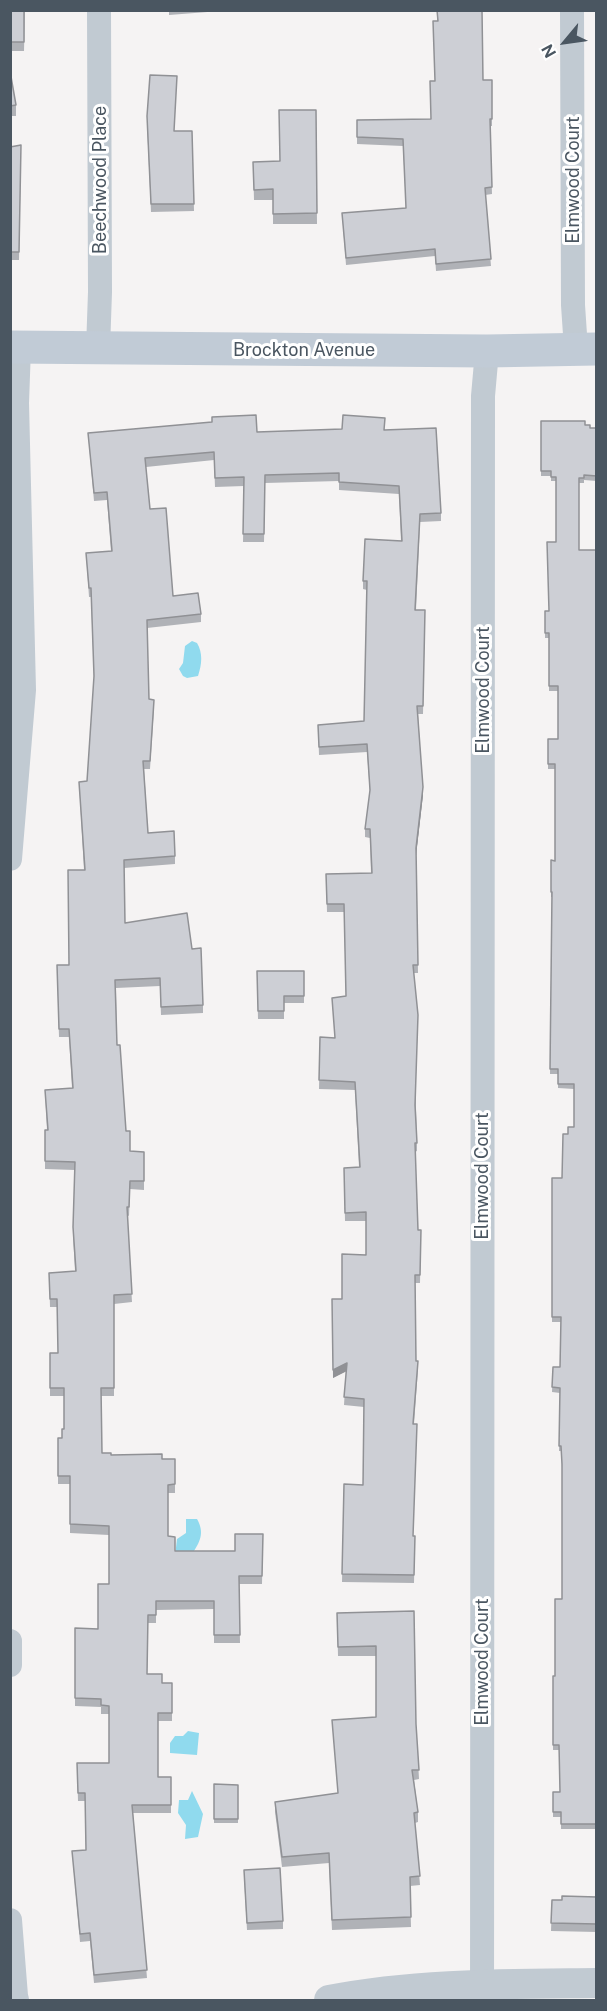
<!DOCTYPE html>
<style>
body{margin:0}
#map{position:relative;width:607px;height:2011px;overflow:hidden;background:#f5f3f3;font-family:"Public Sans",sans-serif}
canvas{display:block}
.frame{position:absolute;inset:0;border:12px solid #4a5661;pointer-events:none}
.north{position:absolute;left:535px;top:12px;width:60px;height:60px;-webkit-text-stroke:4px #fff;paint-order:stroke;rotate:241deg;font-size:16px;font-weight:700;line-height:24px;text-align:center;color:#4a5661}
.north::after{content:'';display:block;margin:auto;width:21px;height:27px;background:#4a5661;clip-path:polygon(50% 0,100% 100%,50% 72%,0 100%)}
</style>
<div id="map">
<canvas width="607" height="2011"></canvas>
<div class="frame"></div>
<div class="north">N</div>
</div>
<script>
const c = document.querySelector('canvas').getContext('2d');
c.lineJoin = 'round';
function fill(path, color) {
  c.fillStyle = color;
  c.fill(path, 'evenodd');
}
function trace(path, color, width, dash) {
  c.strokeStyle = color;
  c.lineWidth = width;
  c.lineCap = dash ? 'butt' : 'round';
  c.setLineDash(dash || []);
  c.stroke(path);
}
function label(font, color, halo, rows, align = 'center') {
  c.font = font + ' "Public Sans",sans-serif';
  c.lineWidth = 6;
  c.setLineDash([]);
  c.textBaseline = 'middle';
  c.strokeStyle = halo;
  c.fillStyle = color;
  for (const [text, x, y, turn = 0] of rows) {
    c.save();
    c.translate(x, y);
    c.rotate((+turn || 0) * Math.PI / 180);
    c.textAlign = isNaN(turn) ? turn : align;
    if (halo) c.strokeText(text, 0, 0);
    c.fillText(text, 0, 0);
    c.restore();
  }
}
fill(new Path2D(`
 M192,641L197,643C203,653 202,664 198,676L187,678L183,676L179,669L183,663L185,646Z
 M186,1519H197C205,1533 200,1542 192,1554L175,1556L177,1539L186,1533Z
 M188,1731L199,1733L197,1755L170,1753V1743L175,1736H183Z
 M192,1791L203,1814L198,1837L185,1839L186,1825L178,1813L179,1800H188Z`), '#90daee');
trace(new Path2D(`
 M572,10L573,305L576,349
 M98,349L100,292L99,10
 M10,859L24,690L17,403L19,347
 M10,1641V1665
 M10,1920L16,1996L17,2000
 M482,2000L483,396L487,351`), '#c1cad2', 24);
trace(new Path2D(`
 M329,2000C417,1983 508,1984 596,1983`), '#c1cad2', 30);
trace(new Path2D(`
 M10,347L487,351L596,349`), '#c1cbd6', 33);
fill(new Path2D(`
 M10,10H25L24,51H10Z
 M169,10H233L169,15Z
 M437,10H482L483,80H492V126H490L492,194L485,195L491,266L436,271L435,256L346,265L342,213L406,208L403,146L357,144V120L431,119L435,81L437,21Z
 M10,71L16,105V116H10Z
 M316,110L317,224H273V200H254L253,162L279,161Z
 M147,124L174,131H192L194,211L151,212Z
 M10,147L21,153L19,260H10Z
 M541,421L585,425L590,428H597V481L584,480V483H579V550H597V1829H561V1817H553V1792H560L559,1750H553V1676H555L562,1599V1468L561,1451H559L560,1393L552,1392L553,1367H560L561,1322H552V1178H562L568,1134L574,1127V1089L558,1088V1074H550L552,897H551V860L555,861V769H548V739H558V691H549V638H545V611H549L556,542V481H551V476H541Z
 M385,430L441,513V521L420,522L416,610H425L423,714H418L423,795L416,855L418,973H414L416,1108L417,1143V1151L415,1152L418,1230H421L420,1283H415L416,1361L418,1369L414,1424L413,1536H415L414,1583L342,1582L344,1484L363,1485L364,1407L344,1405L346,1371L333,1378L332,1299H342L366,1255V1221H345L344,1168L359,1167L355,1090L319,1089L320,1037L335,1038L332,998L346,996L344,912H327L326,874L371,873L370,838L365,837V829L370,793L367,752L319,755L318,725L364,721L367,590L363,589V581L401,541L399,494L339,490V481L265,483L264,542H243L244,486L215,487L214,460L146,467L150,509L173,596L201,614V622L147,628L149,699L154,708L150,769H144L148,833L175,856V864L124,868L125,923L192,949L203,1005V1013L161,1015L160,986L116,988L117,1045L126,1131L130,1151L144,1152V1190L130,1189L129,1216L127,1215L132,1302L114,1304V1396H101L102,1453L111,1455L162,1459H175V1493H168V1536L175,1551H235L263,1534L262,1584H239L240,1643H214V1609L156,1610V1623H148L147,1674L162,1683H172V1721H158V1777H171V1813H133L147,1978L94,1983L90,1941L80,1942L72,1851L86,1850L85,1801H78L77,1763H109V1714H101V1707L75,1706V1628L98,1629L109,1584V1535L70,1533V1484H58V1438H62L64,1429V1396H50V1353H58L57,1307H50L49,1273L75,1271L73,1235L75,1170L45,1169V1130H47L45,1090L72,1088L69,1037H59L57,965H69L84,870L79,782L87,781L94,679L91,597H89L86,553L111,551L107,500L94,501L88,433L257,432Z
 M257,971H304V1003H284V1019H258Z
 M414,1611L416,1724L419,1779L414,1780L418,1812V1822L415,1823L420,1885L410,1886L411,1927L332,1930L329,1863L282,1867L275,1812V1802L338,1793L332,1720L376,1717V1656H338L337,1613Z
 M214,1784L238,1785V1823H214Z
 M244,1877L283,1921V1929L247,1930Z
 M597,1897V1932L551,1931L552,1900H562Z`), '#b0b2b7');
fill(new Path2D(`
 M423,787V795L416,856V848Z
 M347,1363V1371L333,1378V1370Z`), '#909195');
const building = new Path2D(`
 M10,10H24V42H10Z
 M437,10H482L483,80H492V119H490L492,187L485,188L491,259L436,264L435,249L346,258L342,213L406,208L403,139L357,137V120L431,119L430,81H435L433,21H438Z
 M10,71L16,105L10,106Z
 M150,75L177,76L174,131H192L194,204H151L147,116Z
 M279,110H316L317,213L273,214V189L254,190L253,162L280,161Z
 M21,145L19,252H10V147Z
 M256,415L257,432L342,429L343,415L385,418L384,430L436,428L441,513L420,514L415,610H425L423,706H417L423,787L416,848L418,965H413L418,1015L415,1105L417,1143H415L418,1230H421L420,1275H415L416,1361H418L413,1424H417L413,1536H415L414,1575L342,1574L344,1484L363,1485L364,1399L344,1397L347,1363L333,1370L332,1299H342V1254L366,1255V1212L345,1213L344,1168L360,1167L355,1082L319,1080L320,1037L335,1038L332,998L346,996L344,904H327L326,874L372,873L370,829H365L370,790L367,744L319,747L318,725L364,721L367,581H363L365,539L402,541L399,486L339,482V473L265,475L264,534H243L244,477L215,478L214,452L145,458L150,509L166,508L173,596L198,593L201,614L147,620L149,699L154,700L150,761H143L148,833L174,831L175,856L124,860L125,923L187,913L192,949L201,948L203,1005L161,1007L160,978L115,980L117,1045H120L126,1131H130V1151L144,1152V1181H130L129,1207H127L132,1294L114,1295V1388H101L102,1453H111V1455L162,1454V1459H175V1484L168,1485V1536L175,1537V1551H235V1534H263L262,1576H239L240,1635H214V1601H156V1615H148L147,1674H162V1683H172V1713H158V1777H171V1805H132L147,1970L94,1975L90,1933L80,1934L72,1851L86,1850L85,1793H78L77,1763H109V1706L101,1705V1699L75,1698V1628L98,1629V1584H109V1526L70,1524V1476H58V1438H62V1429H64V1388H50V1353H58L57,1299H50L49,1273L76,1271L73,1227L75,1162L45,1161V1130H48L45,1090L73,1088L69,1029H59L57,965H69L68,870H85L79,782L87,781L94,676L91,588H89L86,553L112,551L107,492L94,493L88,433L212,422V417Z
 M541,421H585V425H590V428H597V476L584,475V478H579V550H597V1824H561V1812H553V1792H560L559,1745H553V1676H555V1599H562V1464L561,1446H559L560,1388L552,1387L553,1367H560L561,1317H552V1178H562L563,1134H568V1127H574V1084H558V1069H550L552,892H551V860L555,861V764H548V739H558V686H549V633H545V611H549L547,542H556V477H551V471H541Z
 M257,971H304V996H284V1011H258Z
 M414,1611L416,1724L419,1770H412L418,1812L414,1813L420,1876L410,1877L411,1917L332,1920L329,1853L282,1857L275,1802L338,1793L332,1720L376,1717V1646L338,1647L337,1613Z
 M214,1784L238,1785V1819H214Z
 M280,1868L283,1921L247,1923L244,1870Z
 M562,1896L597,1897V1924L551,1923L552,1900H562Z`);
fill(building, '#cdcfd5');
trace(building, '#909195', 1.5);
label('18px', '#4a5661', '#fff', [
 ["Beechwood Place",100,180,-90],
 ["Elmwood Court",573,180,-90],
 ["Brockton Avenue",304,350],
 ["Elmwood Court",483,690,-90],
 ["Elmwood Court",482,1176,-90],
 ["Elmwood Court",482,1662,-90]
]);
</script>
